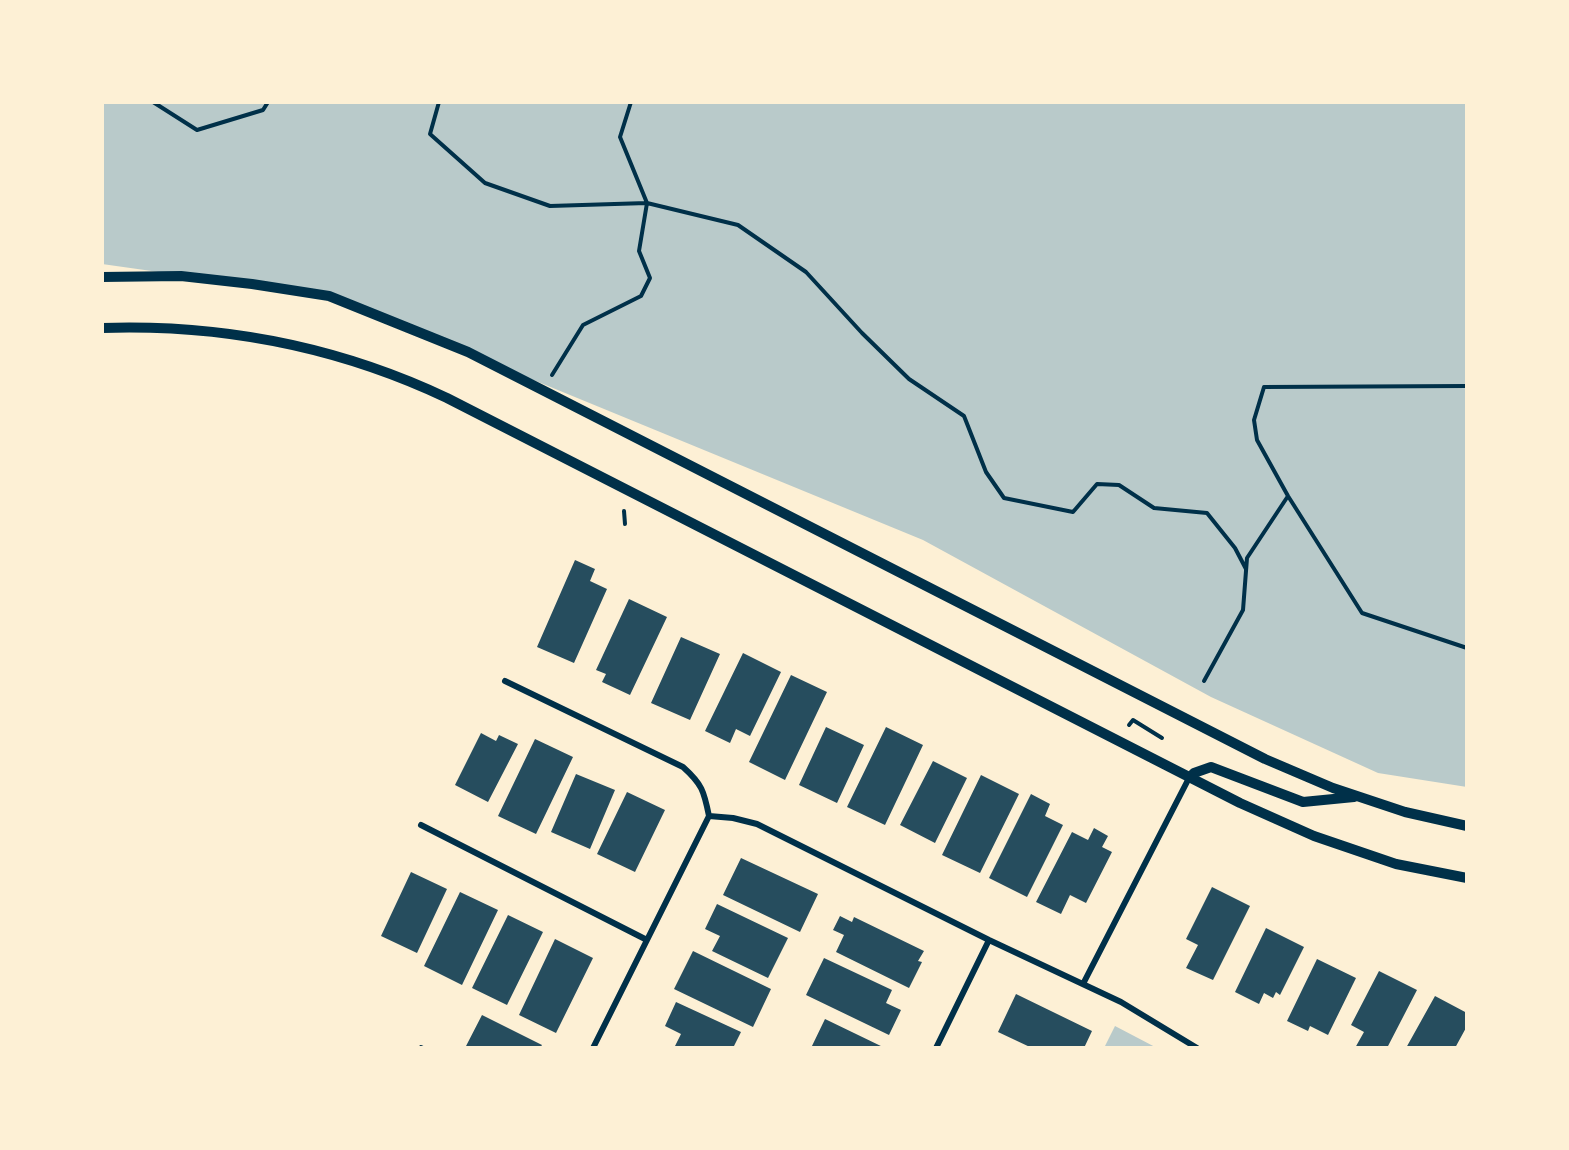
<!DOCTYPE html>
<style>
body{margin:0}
#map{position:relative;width:1569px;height:1150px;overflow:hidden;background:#fdf0d5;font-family:"IBM Plex Sans",sans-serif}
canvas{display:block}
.frame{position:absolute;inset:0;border:104px solid #fdf0d5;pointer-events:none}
</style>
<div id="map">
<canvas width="1569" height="1150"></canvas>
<div class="frame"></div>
</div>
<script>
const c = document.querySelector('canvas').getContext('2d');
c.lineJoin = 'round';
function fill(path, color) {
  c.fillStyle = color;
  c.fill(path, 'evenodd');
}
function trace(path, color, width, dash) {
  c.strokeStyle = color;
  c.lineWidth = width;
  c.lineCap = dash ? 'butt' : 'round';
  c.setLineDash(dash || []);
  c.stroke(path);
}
fill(new Path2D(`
 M102,102H1467V787L1378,773L1211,697L923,540L329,296L102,264Z
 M1115,1026L1157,1048H1104Z`), '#b9caca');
fill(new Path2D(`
 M575,560L595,569L590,581L607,589L574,663L537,647Z
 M629,599L667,617L630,695L602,682L606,674L596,670Z
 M681,637L720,654L690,720L651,703Z
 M743,653L781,672L750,736L736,729L730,743L705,731Z
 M791,675L827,692L785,780L749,762Z
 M826,727L864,745L837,803L799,785Z
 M886,727L923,745L885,825L847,807Z
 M481,733L496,741L499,735L518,744L488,802L455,785Z
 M535,739L573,757L536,834L498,816Z
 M933,761L967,778L935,843L900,825Z
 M576,774L615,790L590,849L551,832Z
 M981,775L1019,794L980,873L942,855Z
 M627,792L665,810L635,872L597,854Z
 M1031,794L1050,804L1045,816L1063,825L1027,897L989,878Z
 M1094,828L1108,836L1102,847L1112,852L1086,903L1070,895L1061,914L1036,902L1072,832L1088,840Z
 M741,858L818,894L800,932L723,895Z
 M411,872L447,889L417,953L381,936Z
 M1212,887L1250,906L1213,980L1186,968L1198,945L1186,939Z
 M460,892L498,910L462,985L424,966Z
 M717,904L788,938L768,978L712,951L720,936L705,929Z
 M508,915L543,932L507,1005L472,988Z
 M840,916L852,922L854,917L924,951L918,961L922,962L909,988L836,952L844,935L833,930Z
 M1266,928L1304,947L1280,995L1276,992L1273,998L1264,993L1259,1004L1235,992Z
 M555,939L593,958L556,1033L519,1015Z
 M693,951L771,989L753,1027L674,989Z
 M824,958L892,990L886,1003L901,1010L889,1035L806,995Z
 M1317,959L1356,978L1328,1035L1310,1026L1308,1031L1287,1021Z
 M1379,971L1417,990L1387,1048H1355L1364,1032L1351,1025Z
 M1016,994L1092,1031L1084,1048H1032L998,1032Z
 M1435,996L1467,1013V1026L1455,1048H1406Z
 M676,1002L741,1032L733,1048H674L681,1034L665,1026Z
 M482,1015L542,1045L540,1048H465Z
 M825,1019L885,1048H811Z`), '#264d5e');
trace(new Path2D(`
 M153,102L197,130L263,110L268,102
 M439,102L430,134L485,183L550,206L647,203L738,225L806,272L862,333L909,379L964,416L986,472L1004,498L1073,512L1097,484L1119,485L1154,508L1207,513L1235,548L1246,569
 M552,375L583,325L641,296L650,278L639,251L647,203L620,137L631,102
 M1467,386L1264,387L1254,420L1257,440L1288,496L1362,613L1467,648
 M624,511L625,524
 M1204,681L1243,610L1247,558L1288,496
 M1129,725L1133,720L1162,738
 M421,1047L423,1048`), '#003049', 4);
trace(new Path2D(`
 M505,681L683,767C702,784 704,791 709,816
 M709,816L733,818L757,824L989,940L1121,1002L1197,1048
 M421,825L647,940
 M1083,984L1189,778
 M593,1048L709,816
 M936,1048L989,940`), '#003049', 6);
trace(new Path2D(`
 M102,277L181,276L252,284L329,296L468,352L1265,759L1333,788L1405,812L1467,826
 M102,328C222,324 339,347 447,398L1240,803L1314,836L1396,864L1467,878
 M1189,778L1194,773L1211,767L1303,802L1354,797`), '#003049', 10);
</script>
